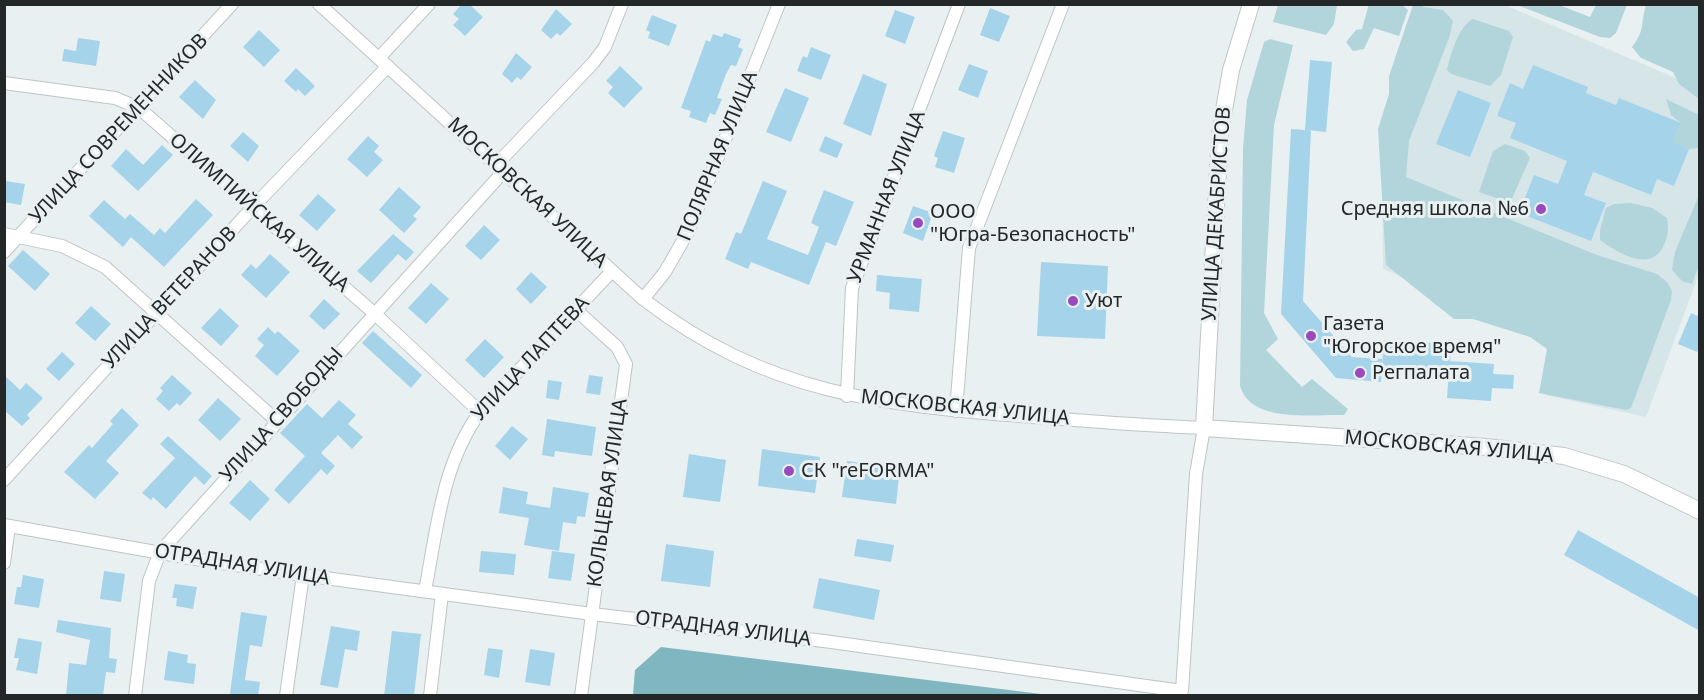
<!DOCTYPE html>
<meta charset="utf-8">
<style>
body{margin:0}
#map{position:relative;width:1704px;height:700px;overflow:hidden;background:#e9f0f1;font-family:"Noto Sans",sans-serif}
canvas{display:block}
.frame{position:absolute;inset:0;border:6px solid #242727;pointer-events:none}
</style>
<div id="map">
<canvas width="1704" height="700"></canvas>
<div class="frame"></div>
</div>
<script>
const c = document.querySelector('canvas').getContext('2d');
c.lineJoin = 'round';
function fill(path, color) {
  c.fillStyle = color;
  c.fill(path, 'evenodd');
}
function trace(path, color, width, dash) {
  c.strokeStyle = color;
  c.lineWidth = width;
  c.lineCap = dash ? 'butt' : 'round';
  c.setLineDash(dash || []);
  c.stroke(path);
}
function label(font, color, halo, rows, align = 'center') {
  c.font = font + ' "Noto Sans",sans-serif';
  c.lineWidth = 6;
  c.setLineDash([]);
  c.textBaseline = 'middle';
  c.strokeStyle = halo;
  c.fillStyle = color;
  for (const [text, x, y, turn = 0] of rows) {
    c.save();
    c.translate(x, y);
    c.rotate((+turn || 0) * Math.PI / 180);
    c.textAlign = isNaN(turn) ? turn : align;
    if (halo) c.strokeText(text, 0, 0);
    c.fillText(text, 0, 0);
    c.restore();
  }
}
fill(new Path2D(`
 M1413,5H1505L1699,88V274L1646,417L1545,395L1555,342L1383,269L1382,177Z`), '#d6e6e8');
fill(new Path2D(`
 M1369,4L1402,5L1408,10L1399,36L1374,28L1364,49L1353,51L1346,42L1356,30L1362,29Z
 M1278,5V4L1337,5L1334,24L1326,35L1273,22Z
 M1413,5H1423V7L1443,10L1453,21L1449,38L1409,141L1406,177L1597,255L1657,274L1667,282L1672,291L1671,300L1631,408L1626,410L1539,393L1547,349L1530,337L1473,319H1454L1386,265L1378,129L1389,94V76Z
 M1517,5H1559L1590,17L1596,5H1627L1616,33L1610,38L1600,37Z
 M1646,5H1699V99L1679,84L1673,72L1641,58L1632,47C1646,29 1640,24 1646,5Z
 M1473,19L1509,31L1513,37L1501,75L1490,86L1451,74L1447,70C1450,56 1459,25 1473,19Z
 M1270,39L1293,45L1274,125L1264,313L1278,339L1266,350L1302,387L1312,379L1348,409L1344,415C1314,414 1251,424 1240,386L1243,149L1247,100L1264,42Z
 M1666,99L1699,115V148L1689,149L1673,142L1681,123L1671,115Z
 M1505,144L1525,151L1530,158L1510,203L1479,192L1493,151Z
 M1699,195V265L1692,284L1682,281L1672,270L1675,252Z
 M1631,203L1652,208L1667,218C1669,229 1668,237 1663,247C1650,273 1616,252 1600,240V230L1606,208L1614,204Z`), '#b1d5db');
fill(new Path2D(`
 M661,647L1049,695H633L635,670Z`), '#7fb6bf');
fill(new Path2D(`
 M462,4H469L483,17L465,36L453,25L459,19L453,14Z
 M990,8L1010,16L999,42L980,35Z
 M556,9L572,24L560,36L557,33L551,39L541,30Z
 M895,10L915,17L905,44L885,36Z
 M652,15L677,25L669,46L648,38L650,32L646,30Z
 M259,30L280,50L264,67L243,47Z
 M724,33L741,39L738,47L743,49L736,66L731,65L726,74L717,98L722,99L715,115L710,113L706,123L689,117L691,111L681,108L706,40L710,42L713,34L722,37Z
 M78,38L100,41L96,66L62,61L64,49L76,51Z
 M811,47L831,55L821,80L797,71L803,56L807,58Z
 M516,53L532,67L521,80L517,77L512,83L502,74Z
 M1310,60L1332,62L1326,132L1308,130L1311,131L1303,301L1352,357L1383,359L1381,382L1336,378L1281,314L1291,129L1305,130Z
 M969,64L988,71L978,98L958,90Z
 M1533,65L1588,87L1586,93L1616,105L1619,98L1681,123L1673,142L1689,149L1674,186L1657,179L1651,195L1593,172L1584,195L1606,203L1591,241L1519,213L1534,175L1558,184L1567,161L1510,138L1516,123L1497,116L1510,83L1523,89Z
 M620,66L643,88L624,108L608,93L613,87L606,81Z
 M296,68L315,86L305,96L298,89L296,92L284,81Z
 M863,74L887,84L871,136L843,124Z
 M195,80L216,100L203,119L179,97Z
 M785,88L809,98L791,142L766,132Z
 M1458,90L1491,103L1470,157L1436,144Z
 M943,131L965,138L954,173L935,167L938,158L934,156Z
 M243,132L259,146L248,162L230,146Z
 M368,136L379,146L374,152L383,160L367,177L347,159Z
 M825,136L843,144L837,158L819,151Z
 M162,145L173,155L138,191L111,166L126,149L143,165Z
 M6,181L25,184L21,205L4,202Z
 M763,181L787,191L767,239L808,255L819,227L811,223L824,190L854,202L836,246L826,242L809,285L751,262L748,269L725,259L736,232L741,234Z
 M399,187L421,207L413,216L417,219L404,233L379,210Z
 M318,194L336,210L317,231L299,215Z
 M196,199L213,215L164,267L131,237L123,247L89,216L104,200L125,219L130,214L154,235L160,228L165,233Z
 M913,206L933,213L923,241L903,233Z
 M484,225L500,240L481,260L465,246Z
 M393,234L414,252L406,261L398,254L371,283L357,271Z
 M23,250L50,274L35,291L8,266Z
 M270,254L290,272L266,298L241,275L251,264L256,269Z
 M1041,262L1108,266L1105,339L1037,336Z
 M531,272L547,287L531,304L516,289Z
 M877,275L922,279L919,312L889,309L890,293L876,291Z
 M431,283L449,299L426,324L408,308Z
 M324,299L340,314L324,330L309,316Z
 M91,306L111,324L95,341L75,323Z
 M220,308L239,326L221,346L201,328Z
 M1691,313L1700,317V345L1697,352L1678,344Z
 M268,327L275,334L278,331L300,351L277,376L255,356L264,345L257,339Z
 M373,331L422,375L411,388L362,343Z
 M485,339L504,357L484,378L465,360Z
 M1384,340L1451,344L1450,366V361L1494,364L1493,374L1514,375L1513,389L1492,388L1491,401L1447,398L1449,370L1382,367Z
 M62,352L75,364L59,381L46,369Z
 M4,375L20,390L26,383L43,398L27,415L30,418L22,426L4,410Z
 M172,375L192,393L180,406L177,403L169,411L156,399L163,391L160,388Z
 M589,375L603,377L600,395L586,393Z
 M548,380L562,382L559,400L546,398Z
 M218,398L241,419L220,441L198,420Z
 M339,400L356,415L348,424L363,437L352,449L338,435L321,453L335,466L327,475L321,469L289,504L274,490L305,456L280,433L307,404L322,418Z
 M122,408L139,425L106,461L119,473L95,499L64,472L89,445L92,448L113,424L110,421Z
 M547,419L596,427L592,456L555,451L554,457L542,455Z
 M512,426L528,439L510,460L495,446Z
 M168,436L212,476L204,485L195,476L166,509L153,497L151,500L142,493L175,458L160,444Z
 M762,449L820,457L815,493L758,486Z
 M689,454L726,460L720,502L683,497Z
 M847,461L900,468L896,504L842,497Z
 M250,480L270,499L250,521L229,503Z
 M503,487L528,492L526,504L550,508L553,487L589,493L585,517L577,516L576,524L563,522L559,551L524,545L529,518L499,513Z
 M1578,530L1700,598V631L1564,555Z
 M857,539L894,545L891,562L854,556Z
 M666,544L714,551L710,587L661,581Z
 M481,551L516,554L514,575L479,572Z
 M552,551L575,554L571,581L548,578Z
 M104,571L125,574L121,602L100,599Z
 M23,575L44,579L39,608L14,604L17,587H21Z
 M819,578L880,590L874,620L813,608Z
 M175,584L197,587L193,609L176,606L177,598H172Z
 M241,612L267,616L262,647L250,645L245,680L260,682L258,696H233L230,693Z
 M58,620L111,628L109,658L117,659L115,673L106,672L103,696H66L69,663L86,665L90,640L56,632Z
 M331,626L360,631L357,651L345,649L338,688L320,685Z
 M392,631L421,634L414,696H384Z
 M18,638L42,642L37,674L16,670L19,658H14Z
 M488,648L503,650L499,678L484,675Z
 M530,649L555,653L550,686L525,682Z
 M168,651L188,655L187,663L196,664L194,684L164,680Z`), '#a5d3ea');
const minor = new Path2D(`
 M379,58L429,4
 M4,83L115,98L139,108L374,313L480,412
 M496,165L593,63L605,47L622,4
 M4,234L62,246L105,267L277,421
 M4,252L232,4
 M643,299L665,272L688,232L779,4
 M576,310L617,347L626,364L581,696
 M847,396L852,288L959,4
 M956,411L969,248L1063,4
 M4,480L253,207L388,66
 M4,525L195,559L303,575L592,614L824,641L1182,691L1196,474L1204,428C1146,426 1089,421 1032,417C882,405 768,395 643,299L319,4
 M4,563L9,526
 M425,591C437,529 442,464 480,412L612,271
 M135,696L149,581L160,552L504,171
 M286,696L303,575
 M430,696L442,594`);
const secondary = new Path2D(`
 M1251,4L1231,70L1220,133L1204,428L1486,447L1564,456L1624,474L1700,511`);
trace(minor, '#bec4c5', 14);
trace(secondary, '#bec4c5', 18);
trace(minor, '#fff', 12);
trace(secondary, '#fff', 16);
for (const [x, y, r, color] of [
 [1541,209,6,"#974bbc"],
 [918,223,6,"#974bbc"],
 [1073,301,6,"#974bbc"],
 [1311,336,6,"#974bbc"],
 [1360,373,6,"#974bbc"],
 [789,471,6,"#974bbc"]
]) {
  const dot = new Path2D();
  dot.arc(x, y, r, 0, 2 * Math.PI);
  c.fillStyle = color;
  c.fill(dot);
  trace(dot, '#e9f0f1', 2);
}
label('20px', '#242727', '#e9f0f1', [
 ["УЛИЦА СОВРЕМЕННИКОВ",119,129,-47],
 ["ПОЛЯРНАЯ УЛИЦА",718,156,-68],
 ["МОСКОВСКАЯ УЛИЦА",527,193,43],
 ["УРМАННАЯ УЛИЦА",887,197,-69],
 ["ОЛИМПИЙСКАЯ УЛИЦА",259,213,41],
 ["УЛИЦА ДЕКАБРИСТОВ",1217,214,-86],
 ["УЛИЦА ВЕТЕРАНОВ",170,298,-47],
 ["УЛИЦА ЛАПТЕВА",531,359,-47],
 ["МОСКОВСКАЯ УЛИЦА",965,408,6],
 ["УЛИЦА СВОБОДЫ",282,415,-48],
 ["МОСКОВСКАЯ УЛИЦА",1449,447,5],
 ["КОЛЬЦЕВАЯ УЛИЦА",608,493,-82],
 ["ОТРАДНАЯ УЛИЦА",242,565,9],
 ["ОТРАДНАЯ УЛИЦА",723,629,7]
]);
label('20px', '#242727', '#e9f0f1', [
 ["Средняя школа №6",1529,209,"right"],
 ["ООО",930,212],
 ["\"Югра-Безопасность\"",930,235],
 ["Уют",1085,301],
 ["Газета",1323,324],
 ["\"Югорское время\"",1323,347],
 ["Регпалата",1372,373],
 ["СК \"reFORMA\"",801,471]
], 'left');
</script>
